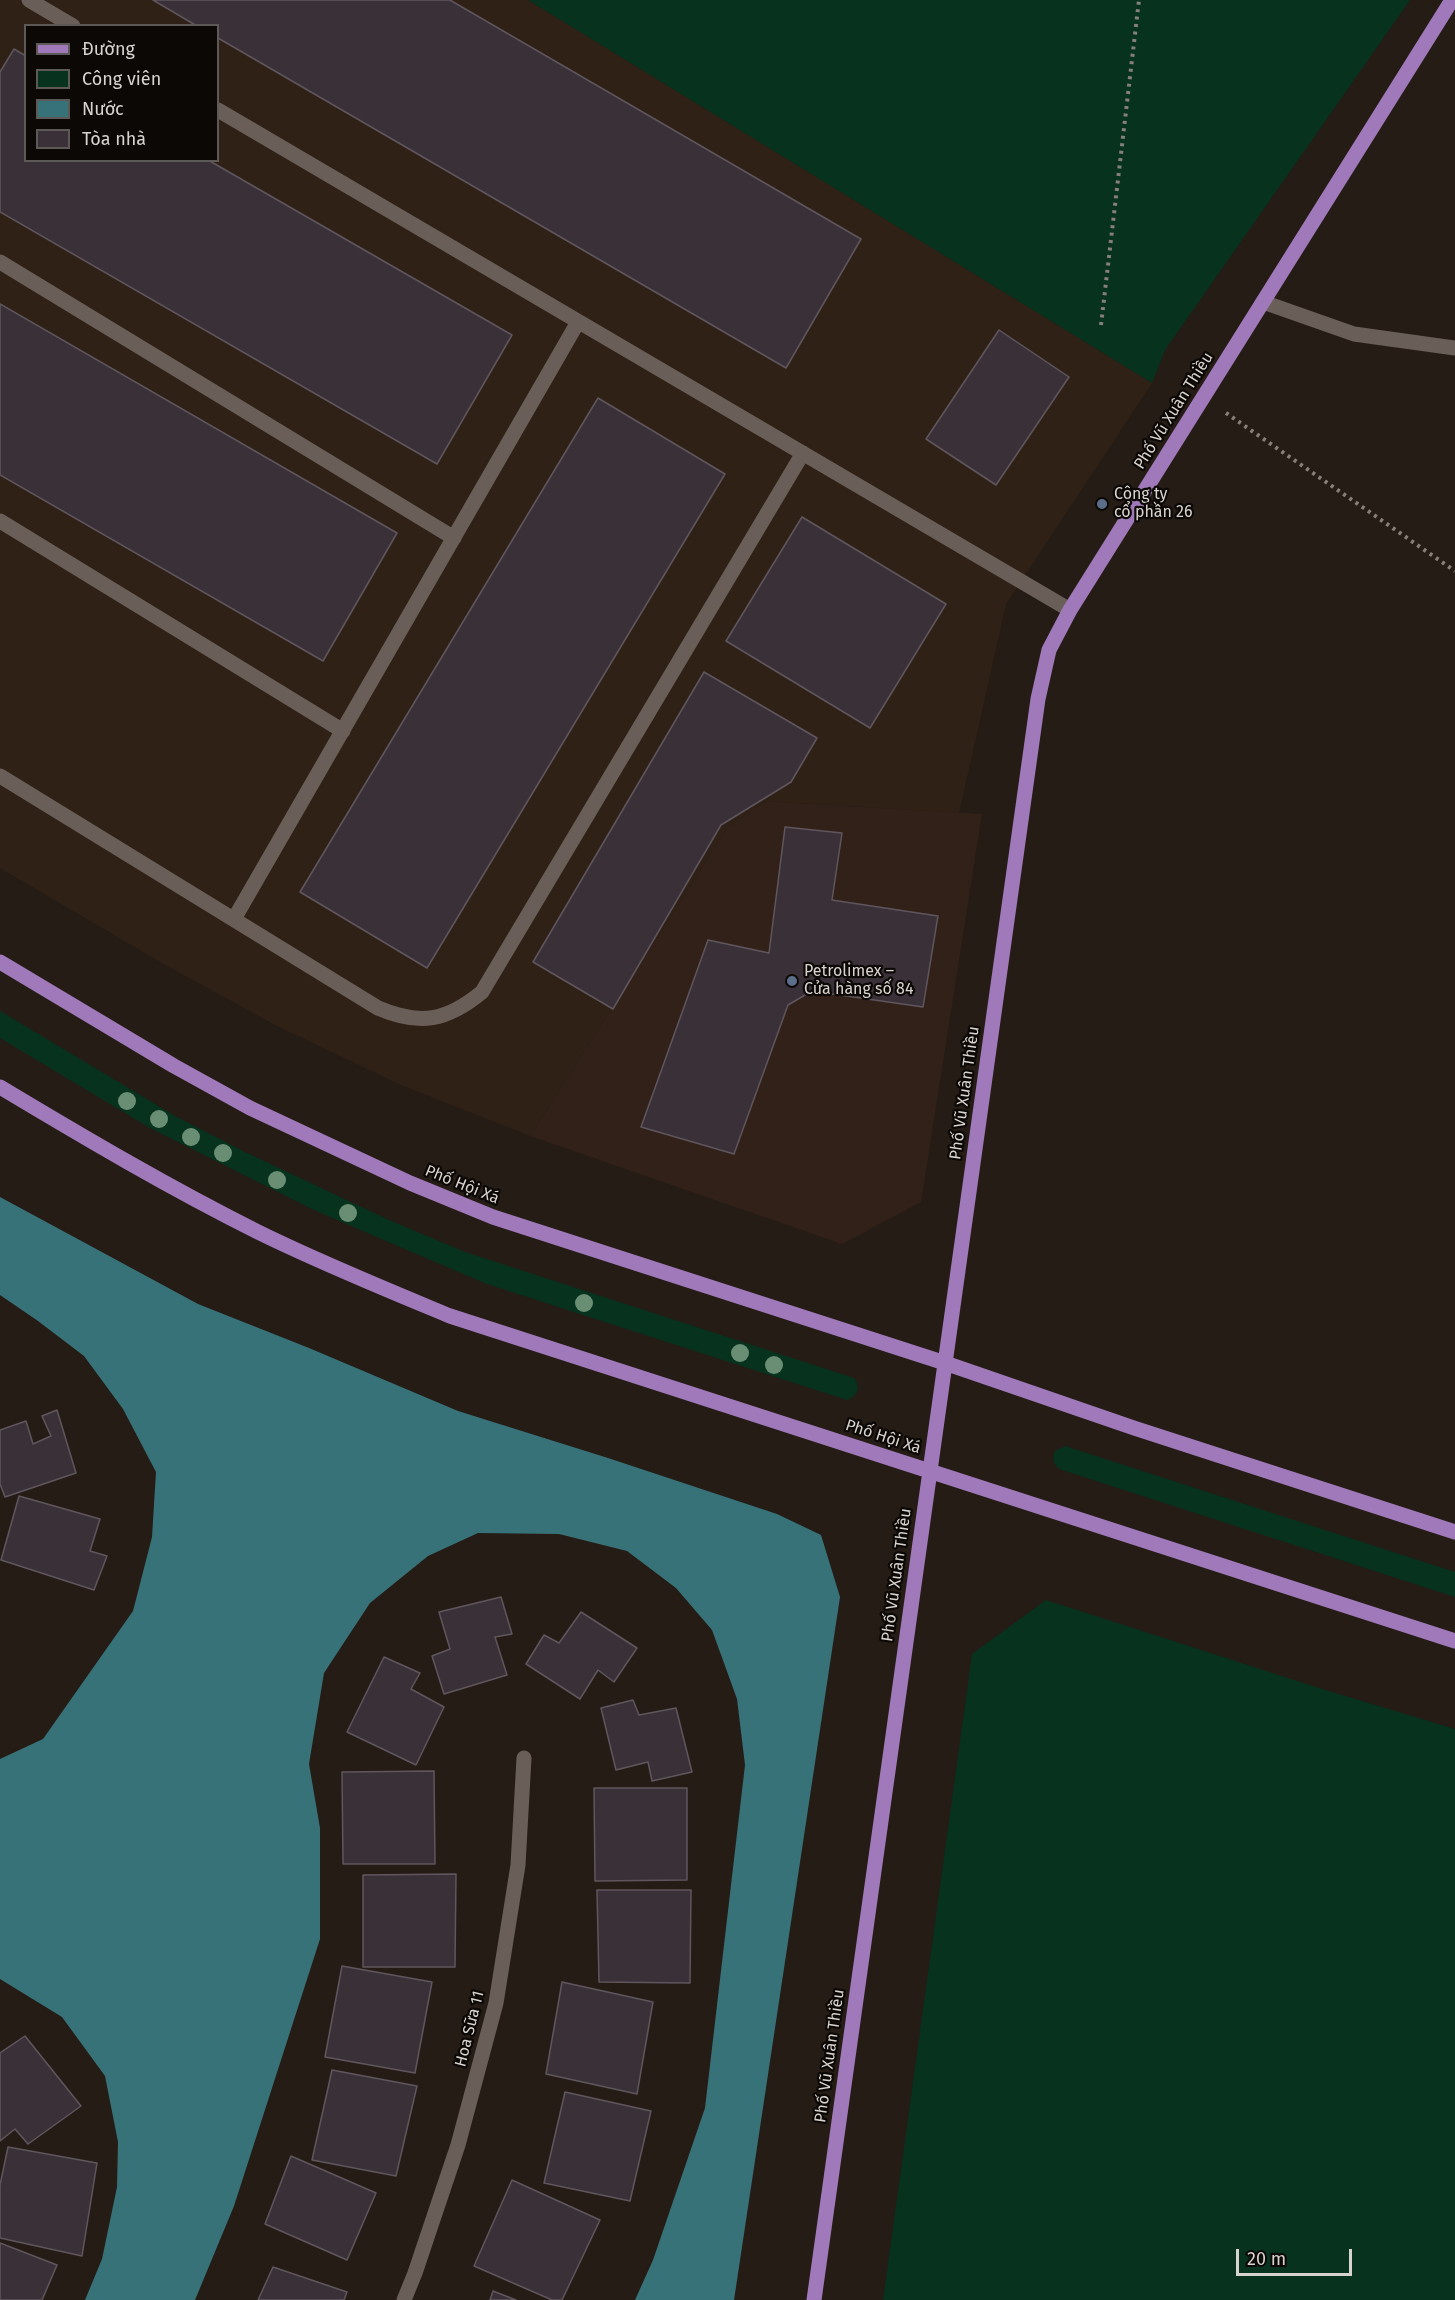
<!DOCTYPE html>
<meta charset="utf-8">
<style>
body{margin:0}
#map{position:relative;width:1455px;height:2300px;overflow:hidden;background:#251c16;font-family:"Fira Sans",sans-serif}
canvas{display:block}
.legend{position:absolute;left:24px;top:24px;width:195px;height:138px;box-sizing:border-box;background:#0b0806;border:2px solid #5d5956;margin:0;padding:8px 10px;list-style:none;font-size:18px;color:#d9d3cf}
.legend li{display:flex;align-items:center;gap:12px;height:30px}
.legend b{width:30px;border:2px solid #5d5956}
.scale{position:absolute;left:1236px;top:2249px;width:116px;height:27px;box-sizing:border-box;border:3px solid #d9d3cf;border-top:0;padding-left:8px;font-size:18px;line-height:21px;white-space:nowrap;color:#d9d3cf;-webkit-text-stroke:4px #0b0806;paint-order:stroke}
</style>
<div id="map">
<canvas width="1455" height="2300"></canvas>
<ul class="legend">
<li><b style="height:8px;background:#9f79b9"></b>Đường</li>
<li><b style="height:16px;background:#06321e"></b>Công viên</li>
<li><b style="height:16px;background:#387279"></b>Nước</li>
<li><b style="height:16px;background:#3a3138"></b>Tòa nhà</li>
</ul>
<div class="scale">20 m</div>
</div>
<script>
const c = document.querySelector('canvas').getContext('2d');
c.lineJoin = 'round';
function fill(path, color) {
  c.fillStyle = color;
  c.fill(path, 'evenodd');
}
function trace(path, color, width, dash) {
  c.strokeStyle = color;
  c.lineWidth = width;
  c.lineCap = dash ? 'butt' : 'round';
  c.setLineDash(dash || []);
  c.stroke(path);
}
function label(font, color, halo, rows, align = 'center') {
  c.font = font + ' "Fira Sans",sans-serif';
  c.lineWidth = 4.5;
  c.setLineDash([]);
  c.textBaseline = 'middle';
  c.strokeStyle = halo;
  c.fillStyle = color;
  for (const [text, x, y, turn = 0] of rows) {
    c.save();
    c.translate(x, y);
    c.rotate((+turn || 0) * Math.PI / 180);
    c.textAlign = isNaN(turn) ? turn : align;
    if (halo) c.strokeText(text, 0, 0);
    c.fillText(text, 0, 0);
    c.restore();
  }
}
fill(new Path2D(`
 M765,801L982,814L921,1202L842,1244L530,1136L728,827Z`), '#322118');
fill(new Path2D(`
 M0,0H528L1152,383L1006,604L959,813L765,801L728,827L530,1136L401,1085L277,1026L162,963L0,868ZM26,26H218V160H26Z`), '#302117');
fill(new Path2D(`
 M528,0H1410L1165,350L1152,383Z
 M0,1011L175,1116L245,1152L389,1220L465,1252L854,1378C861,1387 858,1396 847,1400L487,1284L400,1247L314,1210L150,1128L0,1038Z
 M1065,1446L1455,1572V1597L1059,1469C1053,1463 1052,1459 1055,1451Z
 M1046,1600L1322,1689L1455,1729V2300H883L972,1654Z`), '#06321e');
fill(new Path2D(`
 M0,1197L198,1304L309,1348L458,1411L608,1458L777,1514L821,1535L840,1597L734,2300H635L653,2260L705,2108L745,1765L737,1699L712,1630L676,1588L627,1551L559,1534L478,1533L428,1556L370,1603L324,1673L309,1764L320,1828V1939L234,2206L195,2300H85L102,2259L117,2187L118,2142L105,2076L62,2017L0,1979V1759L43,1739L133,1611L152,1537L156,1472L123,1409L84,1356L38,1321L0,1295Z`), '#387279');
const building = new Path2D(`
 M153,0H450L861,239L786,368L218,38V26H197Z
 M14,49L26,56V160H208L512,335L437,464L0,212V72Z
 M0,304L397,533L323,661L0,475Z
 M999,330L1069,377L996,485L926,439Z
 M598,398L725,474L427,968L300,892Z
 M802,517L946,604L870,728L726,641Z
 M704,672L817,738L791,782L721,825L613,1009L533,962Z
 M785,827L842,833L832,900L938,916L923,1007L812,991L788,1005L734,1154L641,1127L708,940L769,953Z
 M57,1410L76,1473L5,1497L0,1484V1430L26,1421L33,1444L51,1436L42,1416Z
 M19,1496L100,1519L90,1551L107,1556L94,1590L1,1560Z
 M501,1597L512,1634L495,1637L507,1675L444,1694L432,1656L450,1649L439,1612Z
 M581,1612L637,1648L614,1682L598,1670L580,1699L526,1664L544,1635L559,1643Z
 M384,1657L420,1673L411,1689L444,1707L416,1765L347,1732Z
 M633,1700L639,1715L676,1708L692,1772L652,1781L648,1762L616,1770L601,1708Z
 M434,1771L435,1864H343L342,1772Z
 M594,1788H687V1880L595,1881Z
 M456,1874L455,1967H363V1875Z
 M597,1890H691L690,1983L599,1982Z
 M342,1966L432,1982L415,2073L325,2057Z
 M562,1982L653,2002L637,2094L546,2074Z
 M25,2036L81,2106L28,2144L15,2129L0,2141V2053Z
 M332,2070L417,2086L396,2176L312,2160Z
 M565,2092L651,2111L630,2201L544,2183Z
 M8,2147L97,2163L82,2256L0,2238V2185Z
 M291,2156L376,2193L347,2260L265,2224Z
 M512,2180L600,2220L562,2300H552L474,2266Z
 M0,2243L57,2265L42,2300H0Z
 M273,2267L347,2292L344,2300H258Z
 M493,2291L516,2300H490Z`);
fill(building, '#3a3138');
trace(building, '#60565e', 1.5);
trace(new Path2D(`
 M1101,325L1139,0
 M1226,413L1455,571`), '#877f7a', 4, [3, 4.5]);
trace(new Path2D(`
 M29,0L73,26
 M218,110L1070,610
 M0,262L454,538
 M1263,302L1354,334L1455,348
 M0,521L343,731
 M0,776L378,1008C420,1026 447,1021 482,992L803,453
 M234,919L578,322
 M404,2300L415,2273L458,2145L496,2003L518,1865L524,1758`), '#6a5f58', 15);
trace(new Path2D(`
 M0,962L174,1066L250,1108L410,1183L493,1217L945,1363L1134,1428L1455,1532
 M0,1087C85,1138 170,1188 258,1232C321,1263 385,1289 450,1316L1455,1641
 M814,2300L1038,699L1049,650L1070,610L1452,0`), '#9f79b9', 15);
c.fillStyle = '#6a8e74';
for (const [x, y] of [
 [127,1101],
 [159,1119],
 [191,1137],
 [223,1153],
 [277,1180],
 [348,1213],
 [584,1303],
 [740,1353],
 [774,1365]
]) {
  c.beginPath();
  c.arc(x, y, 9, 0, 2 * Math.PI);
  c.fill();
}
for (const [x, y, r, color] of [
 [1102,504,6,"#5c6f8a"],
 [792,981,6,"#5c6f8a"]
]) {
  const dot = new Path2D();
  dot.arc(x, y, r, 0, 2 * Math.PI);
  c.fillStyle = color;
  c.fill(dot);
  trace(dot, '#0b0806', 2);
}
label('16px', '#d9d3cf', '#0b0806', [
 ["Phố Vũ Xuân Thiều",1174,411,-58],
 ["Phố Vũ Xuân Thiều",965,1093,-82],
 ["Phố Hội Xá",462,1185,22],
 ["Phố Hội Xá",883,1437,18],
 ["Phố Vũ Xuân Thiều",897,1575,-82],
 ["Hoa Sữa 11",470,2029,-76],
 ["Phố Vũ Xuân Thiều",830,2056,-82]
]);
label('16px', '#d9d3cf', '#0b0806', [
 ["Công ty",1114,495],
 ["cổ phần 26",1114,513],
 ["Petrolimex –",804,972],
 ["Cửa hàng số 84",804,990]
], 'left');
</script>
